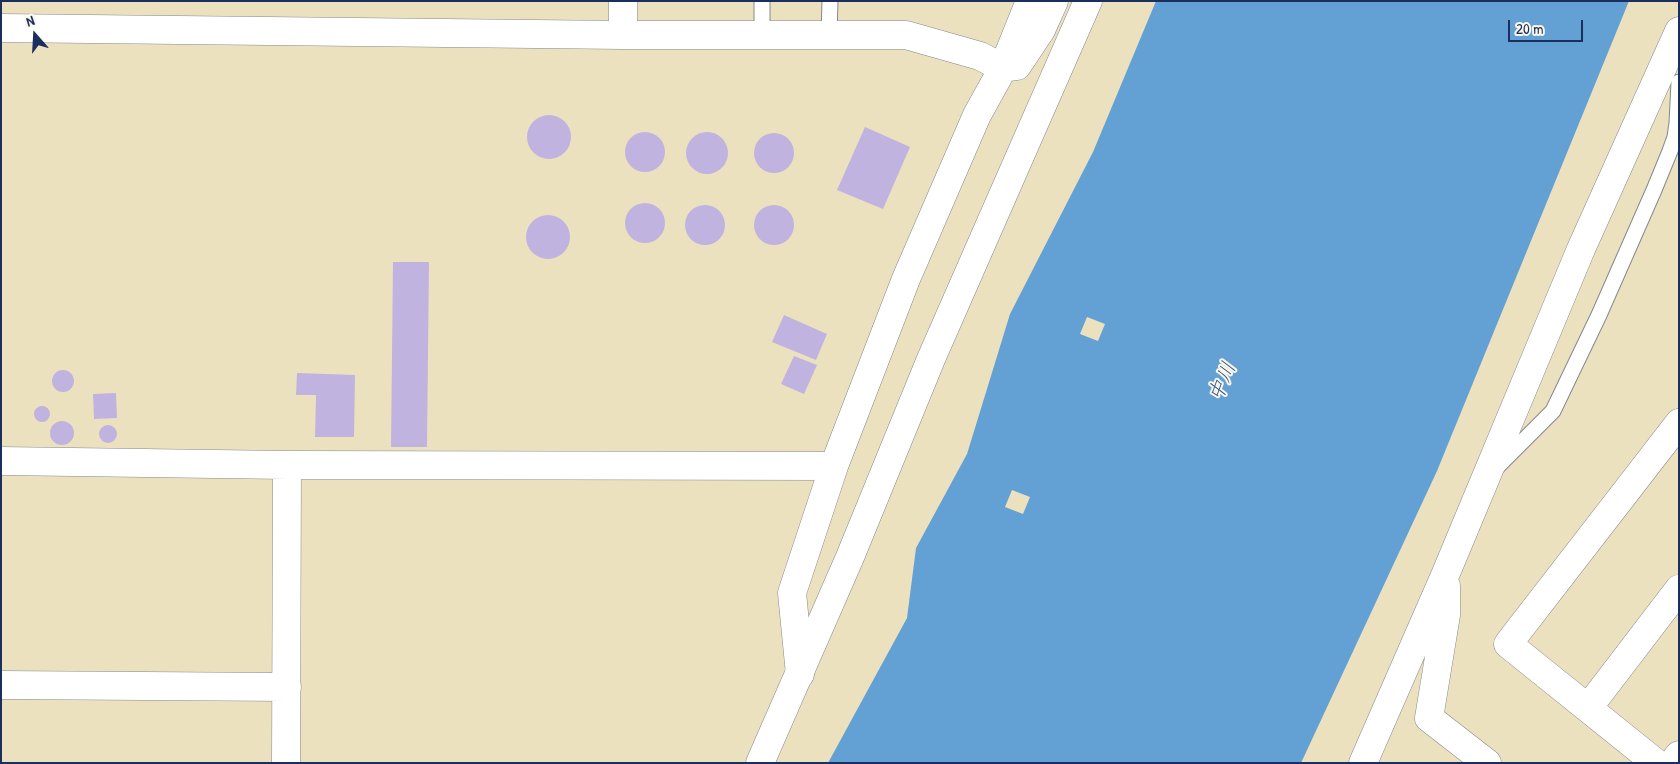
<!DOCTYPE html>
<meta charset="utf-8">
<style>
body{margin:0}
#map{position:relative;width:1680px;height:764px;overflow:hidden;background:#ece1be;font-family:"Patrick Hand",sans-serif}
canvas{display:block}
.frame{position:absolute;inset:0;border:2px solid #1b2f5e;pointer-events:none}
.north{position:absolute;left:10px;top:10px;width:50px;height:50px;-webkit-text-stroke:4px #fbf7ec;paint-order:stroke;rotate:341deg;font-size:14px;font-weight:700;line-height:20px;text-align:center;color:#1b2f5e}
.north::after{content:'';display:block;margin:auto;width:18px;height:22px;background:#1b2f5e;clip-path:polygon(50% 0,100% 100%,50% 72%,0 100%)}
.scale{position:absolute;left:1508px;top:20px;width:75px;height:22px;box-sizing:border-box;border:2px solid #1b2f5e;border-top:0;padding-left:6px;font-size:15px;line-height:18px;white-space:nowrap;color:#1b2f5e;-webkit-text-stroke:4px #fbf7ec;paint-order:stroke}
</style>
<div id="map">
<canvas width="1680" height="764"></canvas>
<div class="frame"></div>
<div class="north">N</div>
<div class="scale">20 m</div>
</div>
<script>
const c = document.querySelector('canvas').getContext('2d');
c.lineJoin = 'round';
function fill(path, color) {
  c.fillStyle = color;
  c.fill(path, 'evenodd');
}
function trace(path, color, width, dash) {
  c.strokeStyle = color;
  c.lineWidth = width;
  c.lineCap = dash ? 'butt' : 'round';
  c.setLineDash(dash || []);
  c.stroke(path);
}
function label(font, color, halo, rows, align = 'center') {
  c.font = font + ' "Patrick Hand","Klee One",sans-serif';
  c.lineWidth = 4;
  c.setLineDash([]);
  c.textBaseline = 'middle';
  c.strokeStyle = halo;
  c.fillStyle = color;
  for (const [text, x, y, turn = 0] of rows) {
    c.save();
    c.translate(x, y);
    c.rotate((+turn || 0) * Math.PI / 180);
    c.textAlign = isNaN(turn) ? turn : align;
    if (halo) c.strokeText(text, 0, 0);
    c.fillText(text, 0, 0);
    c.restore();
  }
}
fill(new Path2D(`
 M1156,1H1629L1437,471L1301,763H828L907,618L916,548L967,454L1010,314L1093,152Z`), '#63a1d4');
fill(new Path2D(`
 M1087,317L1105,324L1098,341L1080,334Z
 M1012,490L1030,497L1023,514L1005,507Z`), '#ece1be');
fill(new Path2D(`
 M527 137a22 22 0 1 1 44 0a22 22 0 1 1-44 0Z
 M865,127L910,147L883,209L837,190Z
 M625 152a20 20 0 1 1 40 0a20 20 0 1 1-40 0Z
 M686 153a21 21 0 1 1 42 0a21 21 0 1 1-42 0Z
 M754 153a20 20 0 1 1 40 0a20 20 0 1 1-40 0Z
 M625 223a20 20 0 1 1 40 0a20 20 0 1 1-40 0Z
 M754 225a20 20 0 1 1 40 0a20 20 0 1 1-40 0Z
 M685 225a20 20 0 1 1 40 0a20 20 0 1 1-40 0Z
 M526 237a22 22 0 1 1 44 0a22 22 0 1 1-44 0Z
 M393,262H429L427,447H391Z
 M784,315L827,334L816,360L772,342Z
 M794,356L817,365L804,394L781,384Z
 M52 381a11 11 0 1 1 22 0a11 11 0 1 1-22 0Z
 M297,373L355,375L354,437H315L316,395H296Z
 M116,393L117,418L94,419L93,394Z
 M34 414a8 8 0 1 1 16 0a8 8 0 1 1-16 0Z
 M50 433a12 12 0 1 1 24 0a12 12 0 1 1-24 0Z
 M99 434a9 9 0 1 1 18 0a9 9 0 1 1-18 0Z`), '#c0b3e0');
const lane = new Path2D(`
 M762,35V1
 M829,35L830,1
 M1498,466L1553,411L1599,315L1654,190L1670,151L1675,137L1677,123L1679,82`);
const street = new Path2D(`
 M1,28L623,35H906L980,56L1003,68L1017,66L1041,30L1054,1
 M623,35V1
 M1,461L287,465L834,466
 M1446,586V615L1429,718L1487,763
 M800,674L792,593L834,466L906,279L977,115L1003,68L1030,1
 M1,685L287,687
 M1588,708L1679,589
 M286,763L287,465
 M1363,763L1446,573L1581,249L1679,31
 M1656,763L1508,644L1679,423
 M1673,763L1679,755`);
const secondary = new Path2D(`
 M760,763L850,557L931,359L1088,1`);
trace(lane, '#84888e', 17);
trace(street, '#84888e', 29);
trace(secondary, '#84888e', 29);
trace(lane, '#fff', 15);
trace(street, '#fff', 28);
trace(secondary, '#fff', 28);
label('italic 20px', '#345787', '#fbf7ec', [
 ["中川",1223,382,-67]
]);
</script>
